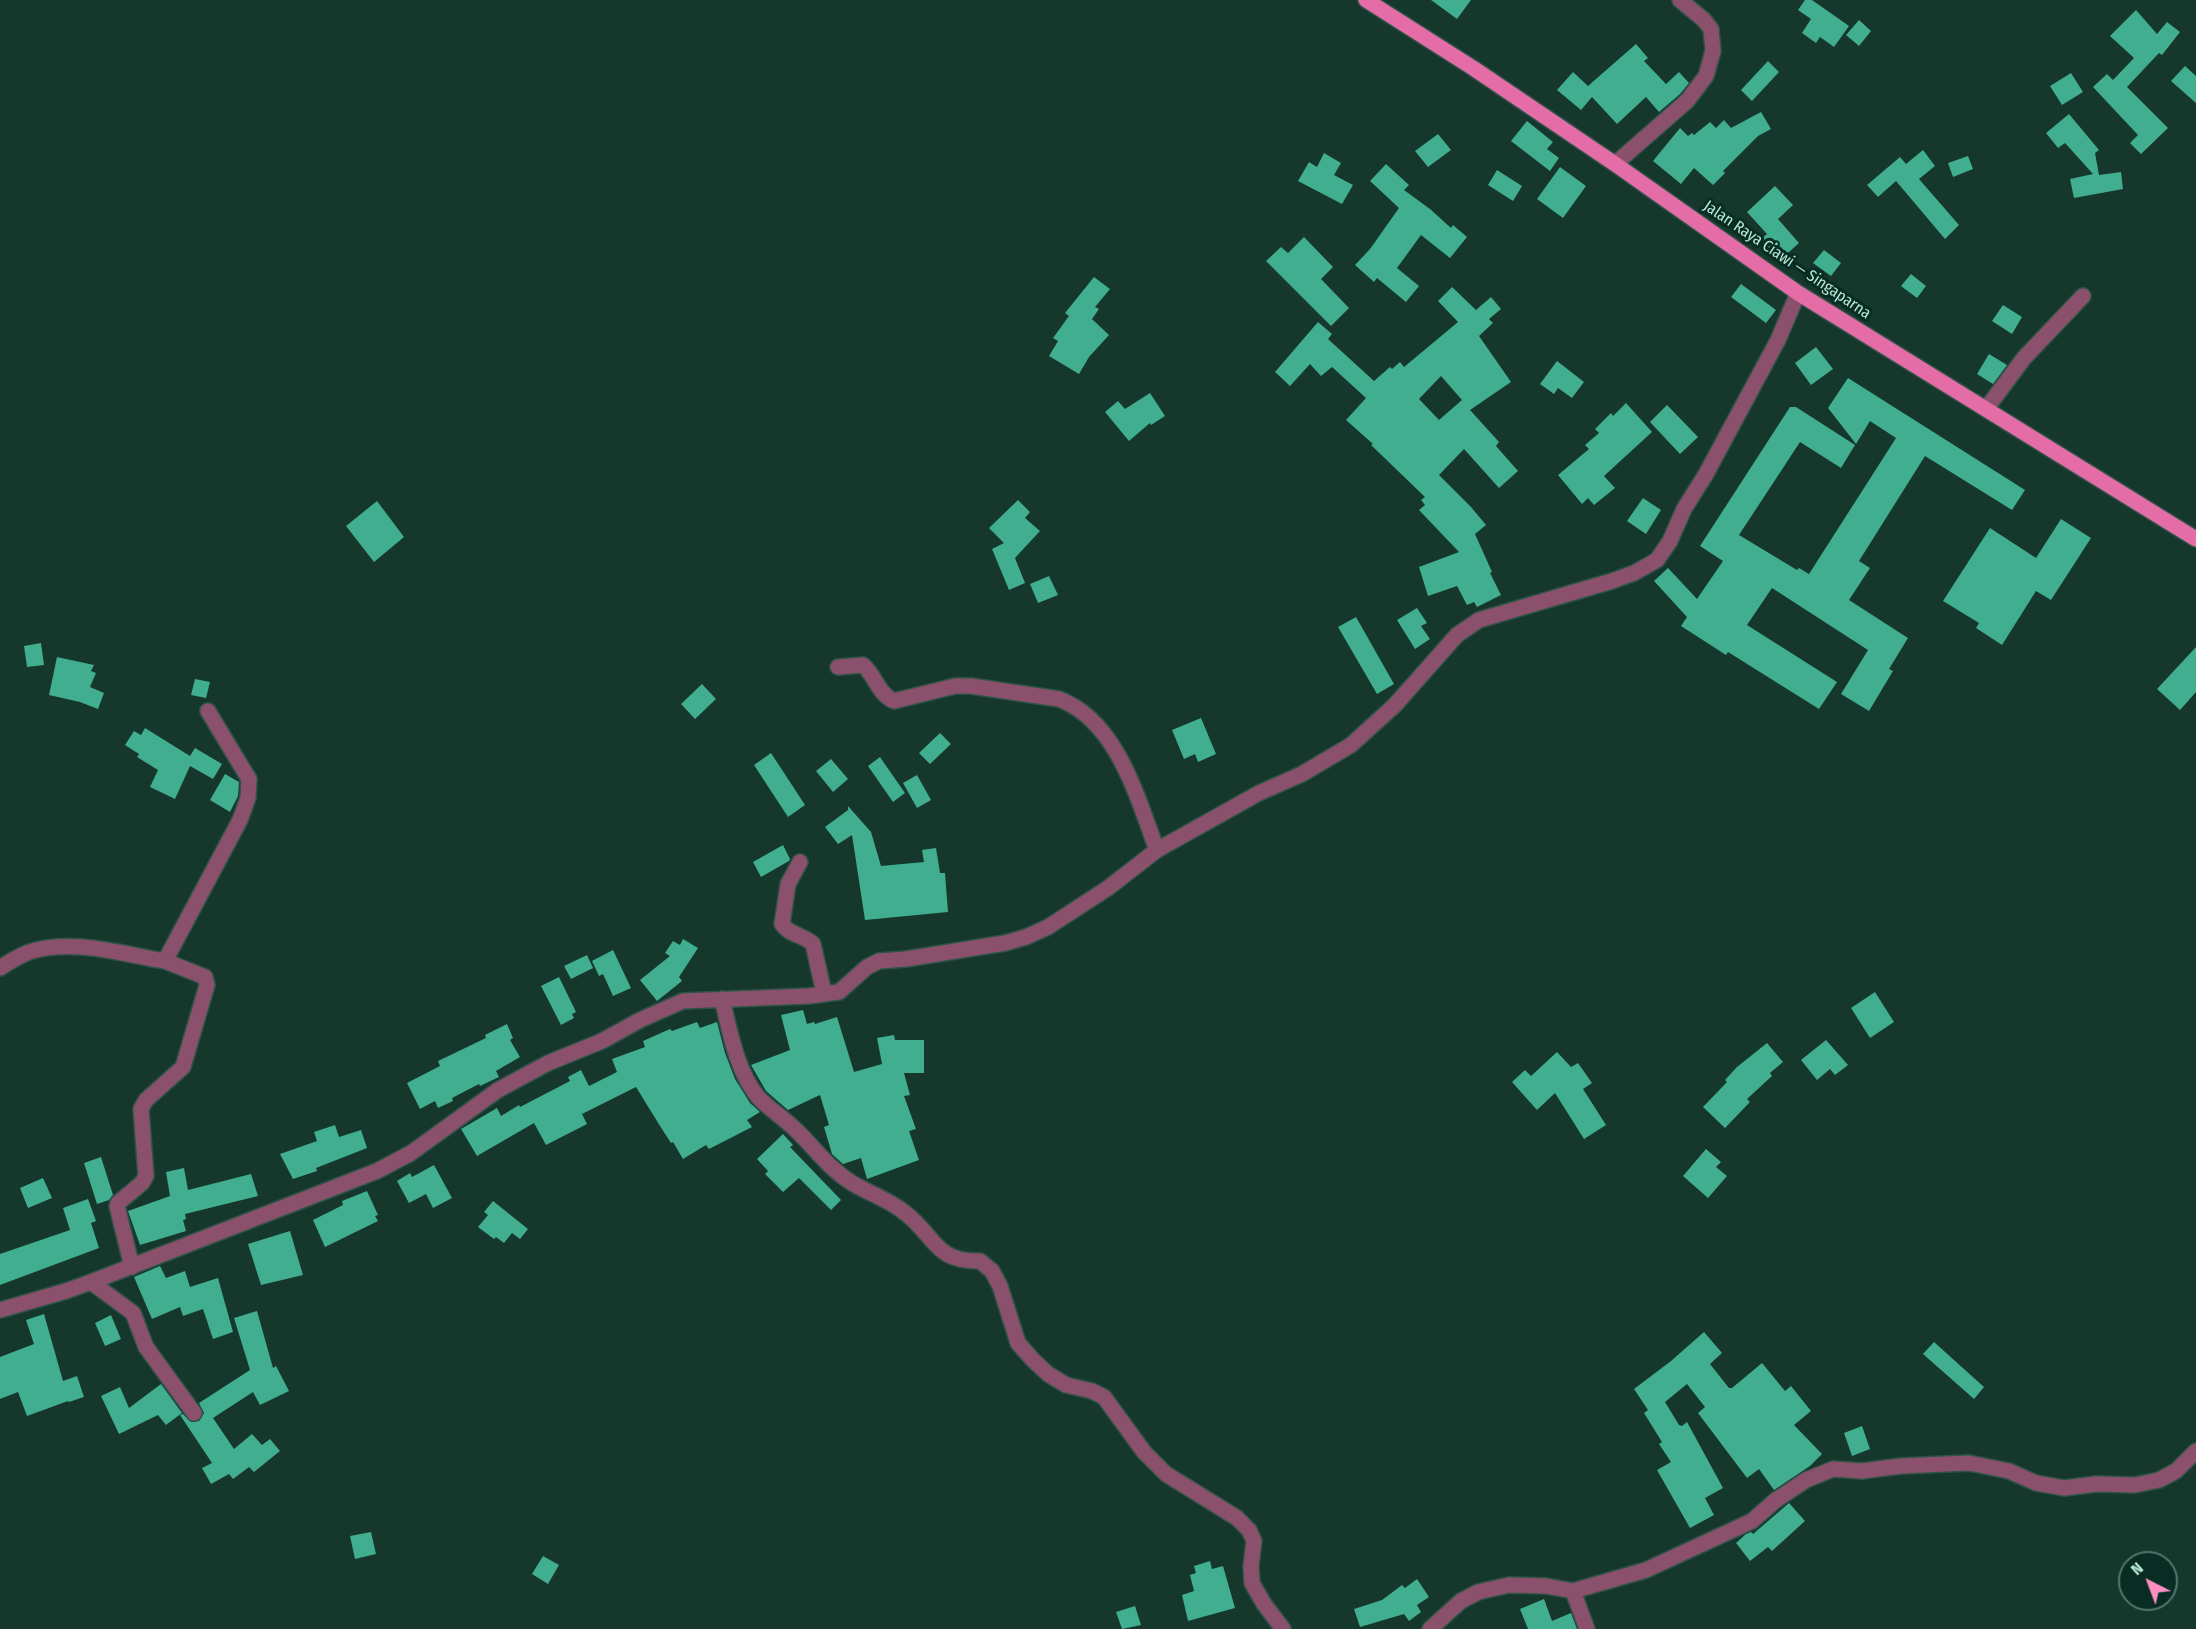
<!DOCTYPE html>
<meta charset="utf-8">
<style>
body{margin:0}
#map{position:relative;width:2196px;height:1629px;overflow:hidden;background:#15372c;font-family:"Fira Sans Condensed",sans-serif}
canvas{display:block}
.north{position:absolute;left:2118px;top:1551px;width:60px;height:60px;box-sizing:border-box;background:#092c23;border:2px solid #4f776b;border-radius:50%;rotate:318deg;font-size:16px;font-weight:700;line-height:24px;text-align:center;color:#b8e8d7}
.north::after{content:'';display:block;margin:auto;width:21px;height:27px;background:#fc8fc2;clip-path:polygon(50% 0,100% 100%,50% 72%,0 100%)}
</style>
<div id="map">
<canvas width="2196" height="1629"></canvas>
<div class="north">N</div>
</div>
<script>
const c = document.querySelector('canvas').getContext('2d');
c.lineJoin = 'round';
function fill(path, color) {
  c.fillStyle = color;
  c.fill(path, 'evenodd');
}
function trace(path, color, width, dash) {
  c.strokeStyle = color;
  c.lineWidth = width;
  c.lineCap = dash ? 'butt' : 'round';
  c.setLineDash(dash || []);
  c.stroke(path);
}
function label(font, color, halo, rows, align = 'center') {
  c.font = font + ' "Fira Sans Condensed",sans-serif';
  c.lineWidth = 6;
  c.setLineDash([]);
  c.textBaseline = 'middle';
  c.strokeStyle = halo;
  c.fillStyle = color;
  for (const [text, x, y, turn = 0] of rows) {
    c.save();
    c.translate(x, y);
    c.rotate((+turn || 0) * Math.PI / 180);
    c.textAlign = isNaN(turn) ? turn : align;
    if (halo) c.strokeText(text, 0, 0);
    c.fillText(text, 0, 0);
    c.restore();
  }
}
fill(new Path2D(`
 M1431,0H1471L1457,19Z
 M1805,0H1812L1849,26L1834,47L1820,37L1816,43L1802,33L1811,19L1798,10Z
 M2136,10L2157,34L2167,22L2180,32L2162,55L2159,53L2127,87L2168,128L2141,154L2130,143L2138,135L2093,87L2107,74L2113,80L2134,58L2110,36Z
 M1859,20L1871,31L1859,46L1846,35Z
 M1636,44L1648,58L1644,61L1666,84L1679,72L1689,83L1680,94L1659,112L1646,97L1617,124L1592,97L1581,110L1557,90L1573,72L1588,86Z
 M1768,61L1779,72L1752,101L1741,90Z
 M2185,66L2196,76V103L2171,81Z
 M2071,73L2083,92L2062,105L2050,86Z
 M1761,112L1771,129L1758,136L1723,171L1725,173L1713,185L1694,168L1681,184L1653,161L1680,128L1688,136L1692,133L1694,135L1710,122L1716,128L1724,120L1731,128Z
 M2069,114L2099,150L2095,153L2099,175L2121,172L2123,189L2074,198L2070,179L2093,174L2065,143L2058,148L2046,133Z
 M1527,121L1553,142L1547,149L1559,158L1550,171L1511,141Z
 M1438,134L1451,150L1428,167L1415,151Z
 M1923,150L1935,166L1919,179L1959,225L1945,239L1896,181L1878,197L1867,185L1900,157L1906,164Z
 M1324,153L1341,163L1334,175L1353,185L1342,204L1298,181L1309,162L1317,167Z
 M1968,156L1973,169L1953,177L1948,163Z
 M1386,164L1409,185L1404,190L1430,209L1451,228L1453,225L1467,237L1450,258L1421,235L1397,268L1419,286L1406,302L1377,278L1374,282L1355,265L1370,249L1399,208L1370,181Z
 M1560,167L1586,186L1563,218L1537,199Z
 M1497,170L1522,186L1513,201L1488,185Z
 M1775,186L1793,205L1778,219L1799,243L1779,261L1760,240L1767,234L1747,212Z
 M1304,237L1333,267L1321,279L1349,308L1331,326L1266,261L1281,247L1288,253Z
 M1824,250L1841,263L1831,276L1813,263Z
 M1911,274L1926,286L1917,298L1901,286Z
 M1094,277L1110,289L1095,307L1099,309L1092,319L1109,335L1089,357L1079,374L1049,356L1058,341L1053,338L1069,316L1065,313Z
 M1741,284L1776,310L1766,323L1731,297Z
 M1452,287L1476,310L1491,297L1501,309L1489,319L1493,323L1479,336L1511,382L1470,410L1499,442L1496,446L1518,471L1499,488L1464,449L1439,475L1471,507L1486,525L1475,534L1492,572L1490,573L1501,595L1477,607L1474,602L1467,605L1457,586L1428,596L1419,567L1459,552L1419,510L1425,505L1421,500L1425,497L1371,445L1373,444L1346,420L1366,398L1332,367L1321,376L1310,364L1290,386L1275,372L1318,322L1332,334L1328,339L1374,381L1390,367L1392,369L1400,362L1404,367L1458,322L1438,301ZM1441,376L1462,400L1439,420L1419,399Z
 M2003,305L2022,317L2012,334L1992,321Z
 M1816,347L1833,369L1811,385L1795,363Z
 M1989,354L2007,365L1993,384L1977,374Z
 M1557,361L1584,382L1572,398L1558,388L1554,394L1540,384Z
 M1848,378L2025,490L2012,510L1925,456L1859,561L1870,568L1849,600L1908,638L1889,669L1893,671L1869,711L1841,694L1868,650L1772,588L1747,625L1837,682L1819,709L1728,652L1726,655L1681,626L1687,617L1654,581L1668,568L1697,599L1723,561L1700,546L1790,407H1796L1855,445L1841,468L1800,442L1739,535L1797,570L1799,568L1809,574L1896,438L1870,421L1856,444L1828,408Z
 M1150,393L1165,416L1151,425L1150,423L1129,441L1105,412L1118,401L1125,409Z
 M1626,403L1652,432L1604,476L1615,488L1594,505L1588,498L1582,504L1558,475L1589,449L1585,445L1599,433L1595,429L1611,413L1613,416Z
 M1667,405L1698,437L1680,454L1650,422Z
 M1643,498L1661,510L1646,534L1627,521Z
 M1018,500L1030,512L1025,518L1040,531L1015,558L1025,583L1009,590L992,549L1004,543L989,528Z
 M377,501L404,537L374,562L346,526Z
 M2061,519L2091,538L2051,600L2036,591L2002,645L1976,628L1979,623L1943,601L1990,528L2036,558Z
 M1049,576L1058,595L1038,603L1030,584Z
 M1417,608L1427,623L1421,626L1430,639L1415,649L1397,620Z
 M1356,617L1394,684L1377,694L1338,627Z
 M41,643L44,665L27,667L24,646Z
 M2196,647V692L2180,710L2157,689Z
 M57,657L94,665L91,671L96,673L90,687L104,693L98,709L80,702L49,695Z
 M195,679L210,682L206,698L191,695Z
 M702,684L716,699L695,719L681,704Z
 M1201,718L1216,754L1198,762L1195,754L1184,759L1172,730Z
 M145,728L190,756L195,748L222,764L213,779L190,766L175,799L150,787L158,770L137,757L139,754L125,745L134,731L141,735Z
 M940,733L951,744L930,764L919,753Z
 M771,753L805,805L788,817L754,765Z
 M880,757L905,793L893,802L868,766Z
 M831,759L848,779L833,792L816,771Z
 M225,774L239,782L238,796L230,812L210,800Z
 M917,775L931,800L917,808L903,783Z
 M848,806L871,832L881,866L924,862L922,850L936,848L940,873H945L948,912L865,920L852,835L838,844L825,827L848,810Z
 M783,845L790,859L789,861L761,877L753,862Z
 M683,939L698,948L679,977L682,981L657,1001L640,980L670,956L665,953L673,941L680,945Z
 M613,950L631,988L613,996L603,974L599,976L592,961Z
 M587,955L593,968L571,979L564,966Z
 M559,977L576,1012L572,1014L574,1018L561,1025L541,986Z
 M1875,992L1894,1022L1870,1038L1851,1008Z
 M803,1010L807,1024L814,1022L815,1024L837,1017L854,1072L882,1064L877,1038L894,1035L895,1040H924V1073H904L910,1095L904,1096L916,1129L909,1131L919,1160L867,1179L861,1158L843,1164L832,1154L824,1127L829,1125L820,1095L788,1110L766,1091L751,1065L790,1050L781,1015Z
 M697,1022L700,1028L717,1022L725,1053L735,1079L750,1103L760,1112L747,1120L752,1127L709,1149L706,1145L683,1159L673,1142L671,1143L660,1126L636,1087L582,1114L587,1124L546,1145L534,1123L477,1156L461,1129L497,1108L501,1116L519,1105L520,1107L570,1081L568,1077L581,1070L589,1086L617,1072L612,1059L645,1047L643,1041L670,1029L672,1031Z
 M507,1024L513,1038L510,1040L520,1057L496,1071L499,1077L480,1086L479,1084L452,1098L453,1101L438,1108L435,1101L420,1109L407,1083L440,1066L438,1061L486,1038L485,1035Z
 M1826,1040L1848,1065L1835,1075L1830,1069L1817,1080L1801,1060Z
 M1767,1043L1783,1062L1770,1073L1772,1076L1747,1099L1750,1102L1725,1128L1703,1107L1727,1082L1725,1080L1737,1067Z
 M1557,1052L1571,1067L1578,1063L1592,1083L1583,1089L1606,1125L1584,1139L1555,1093L1537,1110L1512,1082L1525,1070L1531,1076Z
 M335,1125L339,1137L361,1130L367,1148L316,1168L317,1171L293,1179L280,1154L317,1141L314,1132Z
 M783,1134L793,1145L790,1147L841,1200L831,1210L799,1178L783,1192L765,1174L768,1171L757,1159Z
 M1706,1149L1721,1162L1716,1167L1727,1176L1708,1198L1683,1176Z
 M101,1157L113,1195L109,1200L97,1204L84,1163Z
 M434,1165L452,1198L433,1208L426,1194L409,1203L397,1181L410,1173L412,1177Z
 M184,1168L188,1190L251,1174L258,1196L185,1214L186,1219L183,1220L186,1231L140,1245L128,1211L170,1196L166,1172Z
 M43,1178L52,1198L28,1208L20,1188Z
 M367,1191L378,1215L375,1216L378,1221L325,1247L313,1220L343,1205L342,1201Z
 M88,1199L96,1221L91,1223L99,1248L0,1285V1254L70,1230L63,1208Z
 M493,1201L528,1229L520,1239L512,1233L504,1243L496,1237L494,1239L478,1227L488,1215L484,1212Z
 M290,1231L303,1275L261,1285L248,1244Z
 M160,1266L166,1278L185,1271L190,1287L218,1278L233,1332L213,1339L203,1309L183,1316L180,1307L152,1319L134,1277Z
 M257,1311L273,1368L276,1366L289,1391L260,1405L253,1392L213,1418L234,1449L252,1434L262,1445L270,1439L280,1451L254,1472L249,1467L233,1479L229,1474L211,1484L202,1468L212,1463L180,1415L183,1414L191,1422L199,1421L204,1413L199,1403L250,1370L234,1318Z
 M44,1314L63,1381L77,1376L84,1397L69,1402L68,1401L27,1416L18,1392L0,1399V1357L34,1344L26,1320Z
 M111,1315L121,1339L105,1346L95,1323Z
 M1704,1332L1722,1353L1710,1364L1729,1388H1732L1762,1363L1785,1391L1791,1386L1811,1411L1794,1425L1822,1454L1810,1466L1774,1490L1759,1469L1747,1478L1698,1413L1705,1407L1687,1384L1665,1402L1679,1425L1682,1426L1687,1422L1723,1488L1705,1498L1714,1515L1690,1528L1657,1470L1671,1462L1659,1444L1662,1442L1644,1413L1648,1410L1634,1389L1671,1361Z
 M1934,1342L1984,1387L1974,1399L1923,1354Z
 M161,1384L182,1413L166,1425L158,1415L119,1434L101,1396L120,1387L129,1408Z
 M1862,1426L1870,1449L1852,1456L1844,1433Z
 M1789,1503L1805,1521L1772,1551L1768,1547L1750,1561L1736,1543L1746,1534L1751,1532L1753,1534Z
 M371,1532L376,1554L355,1559L350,1536Z
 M543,1556L559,1565L548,1584L532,1574Z
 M1210,1561L1212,1569L1223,1566L1235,1608L1188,1621L1182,1595L1194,1591L1190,1575L1196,1573L1194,1566Z
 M1417,1579L1429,1597L1417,1605L1421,1612L1409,1621L1404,1614L1360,1627L1354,1609L1382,1600L1402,1585L1405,1588Z
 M1544,1599L1552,1621L1571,1613L1577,1629H1528L1520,1609Z
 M1135,1606L1141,1625L1122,1629L1116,1612Z`), '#41ae8f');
const minor = new Path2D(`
 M1615,164L1687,101L1706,76L1713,51L1711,29L1704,20L1680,0
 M1986,409L2024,358L2083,296
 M838,667L863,665C875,675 878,694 894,701L955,686H971L1059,699C1117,721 1137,797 1157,850
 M800,862L788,884L782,924C789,935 804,935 813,944L824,993
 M0,968C9,962 19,956 29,952C71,938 122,954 165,961
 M722,999C730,1031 736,1070 758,1097C769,1109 784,1118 796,1130C815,1148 829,1169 852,1183C870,1194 886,1198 904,1212C936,1236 934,1262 980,1261L992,1271L1000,1286L1018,1343L1033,1360L1048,1374L1066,1385L1092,1391L1104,1397L1144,1452L1166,1474L1237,1518L1249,1530L1254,1541L1251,1566L1252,1583L1264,1604L1283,1629
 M132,1267L117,1206L118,1203L142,1183L146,1176L141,1109L146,1100L183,1067L207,985L205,977L165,961L240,820L248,798L249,779L208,711
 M91,1282L133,1313L146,1347L194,1413
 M0,1310L66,1291L91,1282L377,1171L411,1153L498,1090L548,1063L602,1041L640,1020L683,1001L809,996L839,992L867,967L879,961L906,959L1005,943L1026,937L1048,927L1108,888L1157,850L1259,793L1302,774L1351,745L1395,705L1457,635L1479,620L1612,581L1634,573L1657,560L1670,541L1684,509L1706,474L1778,340L1798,293
 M1573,1591L1587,1629
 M1430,1629L1461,1601L1478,1592L1509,1585L1546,1586L1573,1591L1646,1570L1752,1521L1776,1500L1806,1480L1833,1469L1862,1471L1901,1466L1969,1463L2009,1471L2036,1483L2064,1488L2096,1484L2135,1485L2159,1480L2176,1471L2196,1451`);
const major = new Path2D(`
 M1366,0L1473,68L1615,164L1798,293L2196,539`);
trace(minor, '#2f5347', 18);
trace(major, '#2f5347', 18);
trace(minor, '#8b516c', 15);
trace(major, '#e46da8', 15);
label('16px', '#b8e8d7', '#092c23', [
 ["Jalan Raya Ciawi — Singaparna",1787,260,34]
]);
</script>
